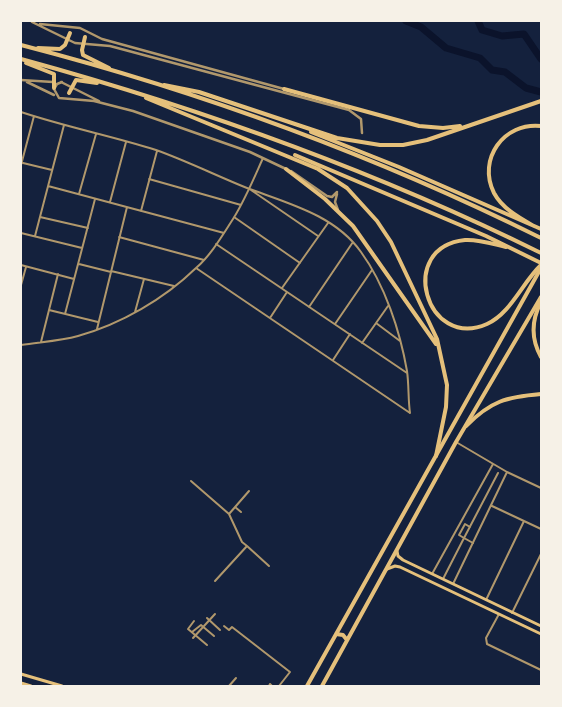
<!DOCTYPE html>
<style>
body{margin:0}
#map{position:relative;width:562px;height:707px;overflow:hidden;background:#14213d;font-family:"Open Sans",sans-serif}
canvas{display:block}
.frame{position:absolute;inset:0;border:22px solid #f6f1e7;pointer-events:none}
</style>
<div id="map">
<canvas width="562" height="707"></canvas>
<div class="frame"></div>
</div>
<script>
const c = document.querySelector('canvas').getContext('2d');
c.lineJoin = 'round';
function trace(path, color, width, dash) {
  c.strokeStyle = color;
  c.lineWidth = width;
  c.lineCap = dash ? 'butt' : 'round';
  c.setLineDash(dash || []);
  c.stroke(path);
}
trace(new Path2D(`
 M406,21L421,27L446,48L480,58L492,70L505,72L526,88L541,92
 M478,21L482,30L502,36L524,34L541,59`), '#0b132b', 7);
trace(new Path2D(`
 M191,481L229,514L242,542L247,546L215,581
 M235,507L241,512
 M229,514L249,491
 M470,527L465,524L459,535L464,538L498,473
 M247,546L269,566
 M443,579L464,538L473,543
 M207,618L220,630
 M194,621L188,629L207,645
 M224,626L229,630L232,627L290,672L279,686
 M192,632L201,625L214,636
 M193,638L215,614
 M229,686L236,678
 M269,686L270,684L272,686`), '#b1986c', 2);
trace(new Path2D(`
 M21,112C66,127 112,136 156,150C187,161 217,176 247,188C287,203 335,215 361,252C385,285 400,331 407,371C409,385 408,399 410,413
 M23,163L52,170
 M21,165L34,116
 M149,179L241,205
 M48,186L224,233
 M251,190L318,236
 M79,194L96,134
 M110,202L126,142
 M141,211L157,151
 M40,217L88,228
 M234,217L300,263
 M21,233L82,248
 M35,236L64,125
 M119,237L204,260
 M216,244L407,373
 M79,264L111,272
 M21,265L74,279
 M196,268L410,413
 M111,271L174,286
 M21,285L26,267
 M282,288L328,223
 M309,307L353,242
 M49,310L98,322
 M135,312L144,279
 M65,314L95,199
 M270,318L287,292
 M376,323L400,341
 M335,324L372,270
 M97,329L127,207
 M41,342L58,274
 M362,343L388,306
 M21,345C40,342 60,341 78,336C121,324 164,299 196,268C211,255 222,236 233,219C245,200 254,178 263,158
 M333,360L350,334
 M456,442L507,472L541,488
 M492,506L541,529
 M432,574L493,464
 M453,584L507,472
 M486,600L524,521
 M512,613L541,554
 M499,614L486,638L487,644L541,670`), '#b1986c', 2);
trace(new Path2D(`
 M32,22L75,43L110,46L349,110L361,119L362,133
 M40,24L80,28L102,39L284,89
 M21,80L53,82
 M27,82L54,95
 M61,82L99,101
 M62,82L57,84L54,89L59,98L94,101L133,111L250,152L286,169
 M291,171L327,196L332,197L337,192
 M337,194L335,202L338,210`), '#b1986c', 2.5);
trace(new Path2D(`
 M397,551L398,556L403,560L541,626
 M387,569L395,566L400,567L541,634
 M21,674L62,686
 M21,683L31,686`), '#e5c07b', 3);
trace(new Path2D(`
 M336,634L343,635L347,640
 M307,686L541,268
 M322,686L456,442L541,297`), '#e5c07b', 4);
trace(new Path2D(`
 M85,37L82,50L83,55L109,68
 M21,45C199,91 376,156 541,238
 M38,48L60,49L65,45L70,33
 M21,59C200,108 375,171 541,253
 M26,63L54,74V88
 M164,85L199,92L337,138L380,145H403L427,140L541,101
 M284,89L419,126L443,128L460,126
 M69,93L76,80L97,83
 M146,98L318,169L347,188L377,221L391,242L437,339L447,385L446,407L436,456
 M311,132L399,167L541,229
 M295,155L486,236L541,263
 M286,169L325,199L353,226L436,344
 M532,225C518,217 502,208 494,193C477,159 504,122 541,126
 M506,247C493,244 478,239 465,240C396,247 426,351 487,324C511,313 522,283 541,265
 M541,302C531,321 531,339 541,357
 M466,426C491,401 506,397 541,394`), '#e5c07b', 4);
</script>
